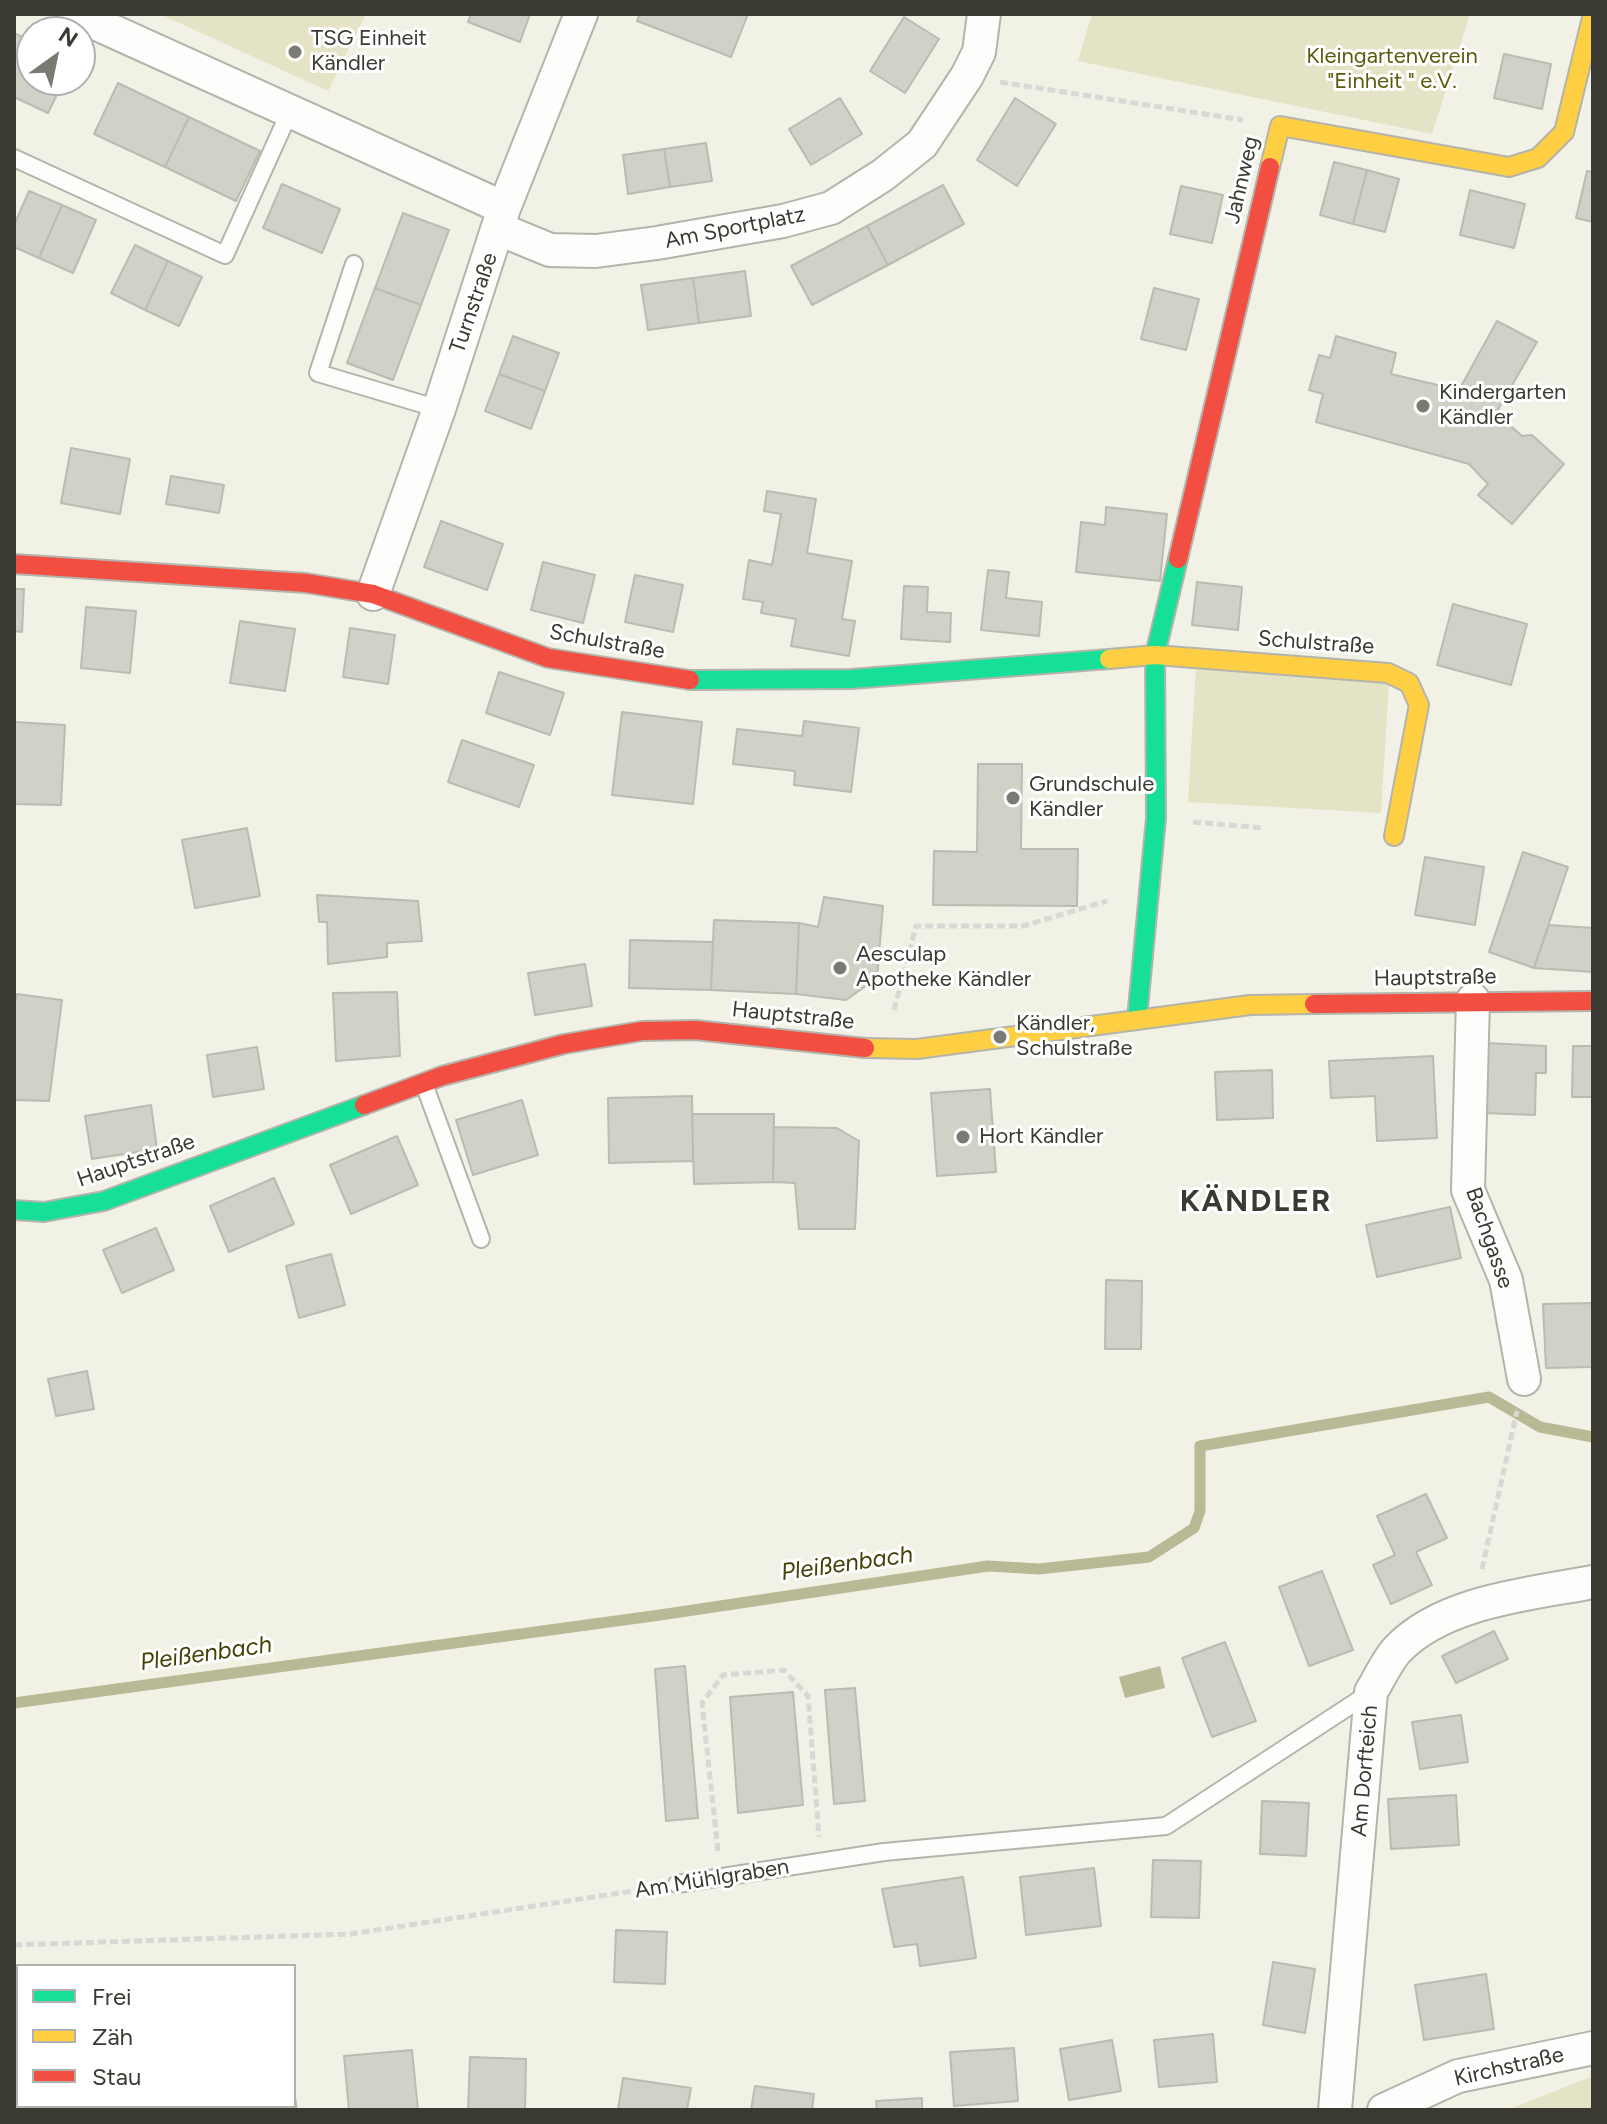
<!DOCTYPE html>
<meta charset="utf-8">
<style>
body{margin:0}
#map{position:relative;width:1607px;height:2124px;overflow:hidden;background:#f1f1e6;font-family:Figtree,sans-serif}
canvas{display:block}
.frame{position:absolute;inset:0;border:16px solid #3a3a33;pointer-events:none}
.legend{position:absolute;left:16px;top:1964px;width:280px;height:144px;box-sizing:border-box;background:#fff;border:2px solid #b0b0ad;margin:0;padding:10px 14px;list-style:none;font-size:24px;color:#3a3a33}
.legend li{display:flex;align-items:center;gap:16px;height:40px}
.legend b{width:40px;border:2px solid #b0b0ad}
.north{position:absolute;left:16px;top:16px;width:80px;height:80px;box-sizing:border-box;background:#fff;border:2px solid #b0b0ad;border-radius:50%;rotate:33deg;font-size:22px;font-weight:700;line-height:32px;text-align:center;color:#3a3a33}
.north::after{content:'';display:block;margin:auto;width:28px;height:36px;background:#7a7a72;clip-path:polygon(50% 0,100% 100%,50% 72%,0 100%)}
</style>
<div id="map">
<canvas width="1607" height="2124"></canvas>
<div class="frame"></div>
<ul class="legend">
<li><b style="height:10px;background:#16e098"></b>Frei</li>
<li><b style="height:10px;background:#ffcf43"></b>Zäh</li>
<li><b style="height:10px;background:#f24e42"></b>Stau</li>
</ul>
<div class="north">N</div>
</div>
<script>
const c = document.querySelector('canvas').getContext('2d');
c.lineJoin = 'round';
function fill(path, color) {
  c.fillStyle = color;
  c.fill(path, 'evenodd');
}
function trace(path, color, width, dash) {
  c.strokeStyle = color;
  c.lineWidth = width;
  c.lineCap = dash ? 'butt' : 'round';
  c.setLineDash(dash || []);
  c.stroke(path);
}
function label(font, color, halo, rows, align = 'center') {
  c.font = font + ' Figtree,sans-serif';
  c.lineWidth = 6;
  c.setLineDash([]);
  c.textBaseline = 'middle';
  c.strokeStyle = halo;
  c.fillStyle = color;
  for (const [text, x, y, turn = 0] of rows) {
    c.save();
    c.translate(x, y);
    c.rotate((+turn || 0) * Math.PI / 180);
    c.textAlign = isNaN(turn) ? turn : align;
    if (halo) c.strokeText(text, 0, 0);
    c.fillText(text, 0, 0);
    c.restore();
  }
}
fill(new Path2D(`
 M160,14H366L328,91Z
 M1092,14H1470L1432,134L1078,61Z
 M1196,666L1389,681L1381,813L1188,802Z
 M1593,2076V2110H1508Z`), '#e4e3c6');
fill(new Path2D(`
 M1160,1666L1165,1688L1125,1698L1119,1677Z`), '#bab996');
trace(new Path2D(`
 M14,1703L660,1615L988,1566L1039,1569L1149,1557L1194,1528L1200,1511V1446L1489,1397L1540,1427L1593,1437`), '#bab996', 11);
const building = new Path2D(`
 M471,14H530L520,42L468,22Z
 M640,14H748L731,57L637,21Z
 M904,17L939,39L905,93L870,71Z
 M14,33L32,42V80H64L48,113L14,97Z
 M1504,54L1551,64L1542,109L1494,98Z
 M118,83L189,117L165,167L94,134Z
 M840,98L862,134L811,165L789,129Z
 M1015,98L1056,124L1017,186L977,160Z
 M189,117L260,151L236,201L165,167Z
 M706,143L712,181L670,187L664,149Z
 M664,149L670,187L628,194L623,155Z
 M1334,162L1367,170L1353,224L1320,215Z
 M1367,170L1399,179L1385,232L1353,224Z
 M1587,171L1593,172V222L1576,218Z
 M282,184L340,209L322,253L263,228Z
 M943,185L964,224L888,265L867,226Z
 M1181,186L1223,195L1212,243L1170,234Z
 M1470,190L1525,204L1514,248L1460,235Z
 M29,191L62,205L39,258L14,247V225Z
 M62,205L96,220L73,273L39,258Z
 M403,213L449,230L421,305L375,288Z
 M867,226L888,265L812,305L791,266Z
 M135,245L168,261L145,310L111,293Z
 M168,261L202,277L179,326L145,310Z
 M745,271L751,316L699,323L693,278Z
 M693,278L699,323L648,330L641,285Z
 M375,288L421,305L393,380L347,363Z
 M1154,288L1199,299L1186,350L1141,339Z
 M1497,321L1537,342L1496,413L1522,436L1532,435L1564,464L1512,524L1478,495L1488,484L1469,464L1316,422L1323,394L1309,390L1319,355L1330,358L1336,336L1396,353L1391,374L1459,390Z
 M513,336L559,353L545,391L499,374Z
 M499,374L545,391L531,429L485,411Z
 M71,448L130,459L120,514L61,503Z
 M171,476L224,485L219,513L166,504Z
 M767,491L816,499L807,553L852,561L842,619L855,621L849,656L791,646L796,619L761,613L763,602L743,599L749,560L772,565L781,514L764,511Z
 M1106,507L1167,514L1160,581L1076,572L1081,522L1105,525Z
 M441,521L503,544L487,590L424,567Z
 M543,562L595,575L583,623L531,610Z
 M988,570L1009,572L1006,598L1042,602L1039,636L981,630Z
 M635,575L683,585L673,632L625,622Z
 M1197,582L1242,587L1238,630L1192,625Z
 M904,586L928,587L927,612L951,613L950,642L901,639Z
 M14,589H24L22,632L14,631Z
 M1453,604L1527,624L1511,685L1437,665Z
 M86,607L136,611L130,673L81,668Z
 M240,621L295,629L285,691L230,683Z
 M350,628L395,635L388,684L343,677Z
 M499,672L564,693L550,735L486,713Z
 M622,712L702,722L693,804L612,795Z
 M804,721L859,728L851,792L794,785L795,771L733,764L737,729L802,736Z
 M14,722L65,725L61,805L14,804Z
 M462,740L534,765L519,807L448,782Z
 M978,764H1022L1021,849H1078L1077,906L933,905L934,851L977,852Z
 M247,828L260,896L195,908L182,840Z
 M1523,852L1568,867L1534,968L1489,952Z
 M1425,857L1484,867L1475,925L1415,915Z
 M317,895L418,901L422,941L387,943V957L328,964L327,922H319Z
 M824,897L883,906L877,978L846,1000L796,994L799,923L818,927Z
 M714,920L799,923L796,994L711,990Z
 M1549,925L1593,928V972L1534,968Z
 M630,940L713,942L711,990L629,988Z
 M585,964L592,1006L535,1015L528,973Z
 M397,992L400,1056L336,1061L333,993Z
 M17,994L62,1000L49,1101L14,1100V1007Z
 M1487,1043L1546,1046V1073H1536L1535,1115L1484,1113Z
 M1573,1046H1593V1097H1572Z
 M257,1047L264,1089L213,1097L207,1055Z
 M1433,1056L1437,1138L1377,1141L1375,1096L1331,1098L1329,1061Z
 M1272,1070L1273,1118L1217,1120L1215,1072Z
 M990,1089L996,1172L937,1176L931,1093Z
 M692,1096L693,1161L609,1163L608,1098Z
 M522,1100L538,1155L473,1175L456,1120Z
 M151,1105L157,1149L92,1159L85,1116Z
 M692,1114H774L773,1182L694,1184Z
 M774,1127L837,1128L859,1141L855,1229H799L795,1183L773,1182Z
 M397,1136L418,1185L351,1214L330,1165Z
 M274,1178L294,1224L229,1252L210,1206Z
 M1450,1207L1461,1258L1377,1277L1366,1225Z
 M156,1228L174,1270L122,1293L103,1250Z
 M331,1254L345,1305L299,1318L286,1266Z
 M1106,1280L1142,1281L1141,1349H1105Z
 M1593,1303V1367L1546,1368L1543,1304Z
 M87,1371L94,1409L56,1416L48,1379Z
 M1426,1494L1447,1538L1416,1552L1432,1585L1391,1604L1373,1565L1395,1555L1377,1516Z
 M1322,1571L1353,1650L1309,1666L1279,1587Z
 M1494,1631L1508,1659L1456,1683L1442,1656Z
 M1225,1642L1256,1721L1212,1737L1182,1658Z
 M685,1666L698,1818L666,1821L655,1669Z
 M855,1688L865,1801L834,1804L825,1690Z
 M793,1692L803,1805L738,1813L730,1697Z
 M1461,1715L1468,1762L1420,1769L1412,1722Z
 M1456,1795L1459,1845L1391,1849L1388,1799Z
 M1262,1801L1309,1803L1306,1856L1260,1854Z
 M1153,1860L1201,1861L1199,1918L1151,1917Z
 M1094,1868L1101,1926L1026,1935L1020,1877Z
 M963,1877L976,1958L920,1966L917,1944L894,1947L882,1889Z
 M616,1930L667,1932L665,1984L614,1982Z
 M1273,1962L1315,1969L1305,2033L1263,2025Z
 M14,1966H18V2023H14Z
 M1486,1974L1494,2029L1424,2040L1415,1985Z
 M1213,2034L1217,2082L1159,2087L1154,2040Z
 M1112,2040L1121,2091L1069,2100L1060,2049Z
 M1014,2048L1018,2101L954,2106L950,2052Z
 M412,2050L418,2110H349L344,2056Z
 M470,2057L526,2059L525,2110H468Z
 M623,2078L691,2088L687,2110H618Z
 M755,2086L814,2094L812,2110H751Z
 M295,2097L297,2110H237L236,2106H294Z
 M922,2098V2110H877L876,2101Z
 M98,2106H151V2110H98Z`);
fill(building, '#d1d1c8');
trace(building, '#bbbbb2', 2);
const lane = new Path2D(`
 M14,158L225,255L290,111
 M354,264L318,373L439,409
 M424,1084L481,1239
 M677,1884L884,1852L1166,1826L1371,1692`);
const street = new Path2D(`
 M75,14L504,208
 M499,229L550,250L596,251L657,243L783,221L831,208L883,175L922,144L967,76L979,52L984,14
 M373,594L439,409L504,208L581,14
 M1473,1000L1468,1190L1506,1280L1524,1379
 M1335,2110L1371,1692C1379,1679 1387,1661 1397,1650C1443,1601 1531,1594 1593,1582
 M1384,2110L1458,2076L1593,2048`);
const fast = new Path2D(`
 M690,680L851,679L1109,659
 M1137,1019L1156,818L1155,655L1178,559
 M14,1210L44,1212L104,1201L364,1105`);
const slow = new Path2D(`
 M1270,167L1280,126L1509,167L1538,158L1564,132L1593,14
 M1109,659L1155,655L1388,673L1409,683L1419,705L1394,836
 M865,1048L917,1049L1250,1005L1314,1004`);
const jam = new Path2D(`
 M1178,559L1270,167
 M14,564L306,583L373,594L548,658L690,680
 M1314,1004L1593,1001
 M364,1105L442,1076L564,1044L642,1031L695,1030L865,1048`);
trace(lane, '#b4b4ac', 20);
trace(street, '#b4b4ac', 36);
trace(fast, '#b4b4ac', 22);
trace(slow, '#b4b4ac', 22);
trace(jam, '#b4b4ac', 22);
trace(new Path2D(`
 M1000,82L1243,120
 M1193,822L1263,828
 M894,1010L916,926H1023L1107,901
 M1482,1569L1517,1411
 M718,1851L702,1703L723,1675L784,1670L808,1696L819,1837
 M14,1945L350,1934L653,1888`), '#d8d8d5', 5, [8, 4]);
trace(lane, '#fdfdfb', 16);
trace(street, '#fdfdfb', 32);
trace(fast, '#16e098', 18);
trace(slow, '#ffcf43', 18);
trace(jam, '#f24e42', 18);
for (const [x, y, r, color] of [
 [295,52,8,"#7a7a72"],
 [1423,406,8,"#7a7a72"],
 [1013,798,8,"#7a7a72"],
 [840,968,8,"#7a7a72"],
 [1000,1037,8,"#7a7a72"],
 [963,1137,8,"#7a7a72"]
]) {
  const dot = new Path2D();
  dot.arc(x, y, r, 0, 2 * Math.PI);
  c.fillStyle = color;
  c.fill(dot);
  trace(dot, '#fff', 3);
}
label('22px', '#3a3a33', '#fff', [
 ["TSG Einheit",311,39],
 ["Kändler",311,64],
 ["Kindergarten",1439,393],
 ["Kändler",1439,418],
 ["Grundschule",1029,785],
 ["Kändler",1029,810],
 ["Aesculap",856,955],
 ["Apotheke Kändler",856,980],
 ["Kändler,",1016,1024],
 ["Schulstraße",1016,1049],
 ["Hort Kändler",979,1137]
], 'left');
label('22px', '#5e5a0b', '#fff', [
 ["Kleingartenverein",1392,57],
 ["\"Einheit \" e.V.",1392,82]
]);
label('22px', '#3a3a33', '#fff', [
 ["Jahnweg",1242,180,-77],
 ["Am Sportplatz",735,228,-11],
 ["Turnstraße",474,303,-71],
 ["Schulstraße",607,642,10],
 ["Schulstraße",1316,643,4],
 ["Hauptstraße",1435,978,-1],
 ["Hauptstraße",793,1016,6],
 ["Hauptstraße",136,1161,-19],
 ["Bachgasse",1489,1238,71],
 ["Am Dorfteich",1365,1771,-85],
 ["Am Mühlgraben",712,1879,-9],
 ["Kirchstraße",1509,2067,-13]
]);
label('italic 24px', '#454207', '#fff', [
 ["Pleißenbach",847,1564,-8],
 ["Pleißenbach",206,1654,-8]
]);
c.letterSpacing = '2px';
label('bold 30px', '#3a3a33', '#fff', [
 ["KÄNDLER",1256,1202]
]);
c.letterSpacing = '0px';
</script>
